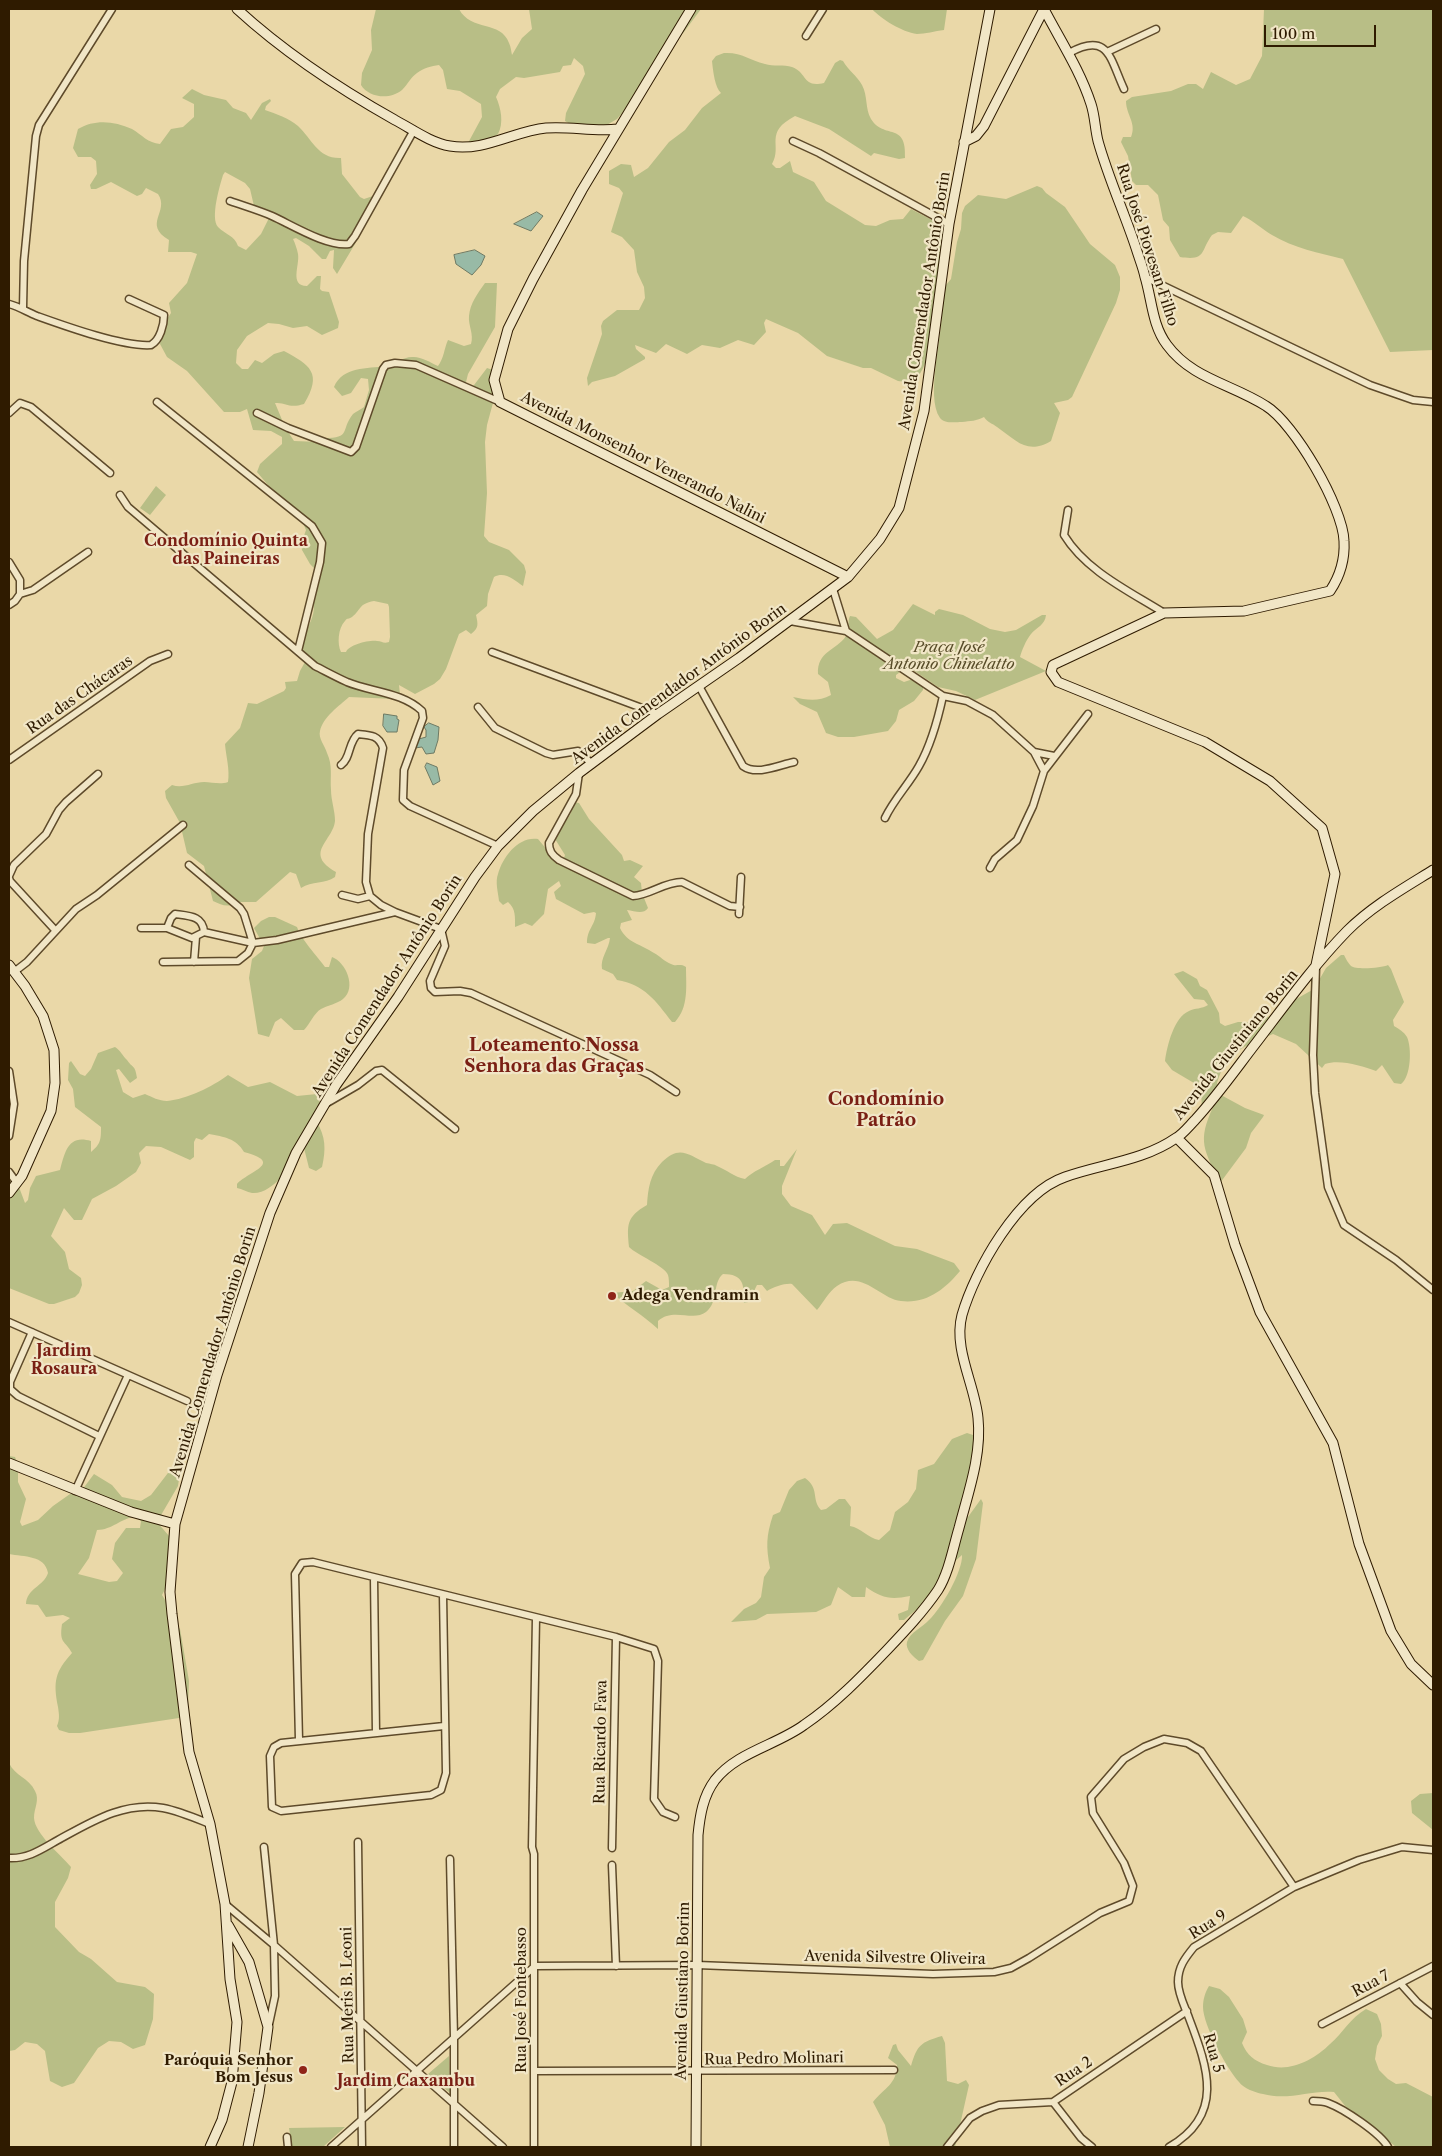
<!DOCTYPE html>
<meta charset="utf-8">
<style>
body{margin:0}
#map{position:relative;width:1442px;height:2156px;overflow:hidden;background:#ead8a8;font-family:"Libre Caslon Text",serif}
canvas{display:block}
.frame{position:absolute;inset:0;border:10px solid #2f1b00;pointer-events:none}
.scale{position:absolute;left:1264px;top:25px;width:112px;height:22px;box-sizing:border-box;border:2px solid #2f1b00;border-top:0;padding-left:6px;font-size:15px;line-height:18px;white-space:nowrap;color:#2f1b00;-webkit-text-stroke:4px #f1e6c6;paint-order:stroke}
</style>
<div id="map">
<canvas width="1442" height="2156"></canvas>
<div class="frame"></div>
<div class="scale">100 m</div>
</div>
<script>
const c = document.querySelector('canvas').getContext('2d');
c.lineJoin = 'round';
function fill(path, color) {
  c.fillStyle = color;
  c.fill(path, 'evenodd');
}
function trace(path, color, width, dash) {
  c.strokeStyle = color;
  c.lineWidth = width;
  c.lineCap = dash ? 'butt' : 'round';
  c.setLineDash(dash || []);
  c.stroke(path);
}
function label(font, color, halo, rows, align = 'center') {
  c.font = font + ' "Libre Caslon Text",serif';
  c.lineWidth = 4.5;
  c.setLineDash([]);
  c.textBaseline = 'middle';
  c.strokeStyle = halo;
  c.fillStyle = color;
  for (const [text, x, y, turn = 0] of rows) {
    c.save();
    c.translate(x, y);
    c.rotate((+turn || 0) * Math.PI / 180);
    c.textAlign = isNaN(turn) ? turn : align;
    if (halo) c.strokeText(text, 0, 0);
    c.fillText(text, 0, 0);
    c.restore();
  }
}
fill(new Path2D(`
 M376,9H459C471,32 501,20 509,43C511,47 511,51 512,55L522,38L532,29L529,9H701L684,32L660,56L647,84L617,119L605,126H574L565,121L566,113L585,74L583,66L574,58L571,65L563,66L560,72L524,78L516,77L500,89L496,97C501,108 504,123 498,134L488,141L468,143L482,117L481,104L460,91L447,89L443,70L439,65C431,66 424,68 417,73C411,77 408,84 402,90C390,100 369,98 361,85L362,73L372,50L371,30Z
 M872,9H947L944,30C935,31 925,34 917,34C902,32 881,19 872,9Z
 M1264,9H1433V350L1390,352L1343,259C1319,253 1294,248 1272,235C1262,229 1254,221 1243,216L1231,233L1218,232L1212,235C1200,251 1207,261 1180,257L1170,240L1169,227L1163,220L1158,195L1148,185H1136L1132,181L1128,156L1121,142L1123,137H1131C1137,123 1126,115 1126,101L1132,97L1171,91L1188,84H1196L1203,89L1211,72L1236,85L1250,79L1262,56Z
 M724,53C742,52 749,60 765,64C773,67 784,64 792,67C808,73 802,88 824,83L835,63L840,60L843,61C848,70 857,76 862,85C868,96 865,109 871,119C884,140 907,121 905,158L899,159L874,153L871,156L829,129L795,116C763,133 783,145 772,164L776,168H780L790,161L793,172L814,182L826,201L865,225L876,226L890,220L903,219L911,209L932,220L944,230V282L946,285L951,279L957,242L961,229L962,213L965,206L978,195L1006,199L1037,186L1042,188L1046,193L1065,207L1090,244L1115,265L1120,277V290L1116,303L1072,397L1068,400L1054,403L1060,413L1051,441C1027,455 1017,441 997,427C992,423 988,423 984,417C977,421 970,421 962,422C955,422 945,424 940,418C925,396 943,335 942,307C931,329 931,368 912,383L898,381L871,368H863L827,356L798,333L766,319L764,323L766,332L754,345L738,340L720,348L702,345L687,354L666,344L656,353L635,345L636,349L645,357V359L615,376L592,382L588,386L587,378L602,334L601,326L603,321L617,310H639L645,298L644,287L637,272L634,250L622,237L611,232L623,193L619,188L609,184V171L621,164L631,165L634,177L648,168L669,142L685,130L702,108L721,93C715,88 713,71 712,61L716,56Z
 M192,89L204,95L226,100L233,108L246,113L251,120L262,103L270,99L271,101L266,106L265,110C276,114 289,118 298,126C312,139 318,159 341,158L342,174L360,197L364,199L373,196L375,197L355,244L337,274L333,268L334,250L330,251L326,259H322L309,246L296,238L293,239C295,243 297,249 298,254C300,265 289,286 307,286L317,276H321L320,289L322,291L329,292L339,322L338,328L322,335L307,326L293,328L279,324L268,323L247,336L237,350L236,363L242,369H248L255,360L262,363L274,354L284,351C310,365 323,373 304,404C288,409 287,402 275,403L285,427L294,441L320,442L324,438C352,438 340,430 353,414C356,412 361,409 364,407L369,390L368,379L361,378L351,393L342,396L334,387C343,366 367,369 386,366C394,364 403,357 412,357C420,356 430,362 438,366C444,358 444,349 448,340L464,346L471,344C474,334 468,325 469,316C470,303 478,293 485,283H497L495,327L468,374L465,386L471,389L487,368L493,370L497,388L487,425L485,442L487,493L484,536L489,542L509,550L524,565L526,572L523,586C514,580 505,571 494,577L488,594L487,606L476,615C478,624 479,628 471,634L466,630L459,634L446,669L440,679L434,684L415,694L399,685L400,695L395,699L349,697C339,706 323,717 320,731C318,738 325,746 327,753C333,766 330,776 331,790C331,800 335,811 335,821C333,841 303,853 336,872L335,877C325,884 312,881 301,888L296,874L290,872L256,902H240L239,904L236,903C227,908 222,905 213,901L204,866L187,853L180,823L166,798L165,791L172,785C183,789 193,782 204,782C212,782 220,785 228,782C230,769 226,757 225,744L240,728L248,703L257,704L284,691L286,688L285,682L297,681L300,671L305,662C303,655 300,649 302,642C305,628 321,612 310,597L320,574L310,564L302,550L301,544L306,530L302,521L277,496L257,472L260,464L282,444V437L271,431L253,430L247,409L240,412H224L187,371L167,357L160,344L164,324L171,313L169,303L187,283L197,254L191,252H168L169,240C142,224 170,212 158,194L146,188L142,194L137,196L111,182L96,189H91L90,185L97,174L96,161L91,157H78L73,148L78,129C95,119 114,121 132,129C142,135 148,143 160,144L171,129L183,127L194,117V104L182,98ZM225,172L245,183L250,189L254,206L269,218L261,234L246,250L238,246C234,235 226,235 218,227C210,218 220,185 223,175ZM374,601L388,604L389,607L390,637L389,642C383,644 382,641 377,641C368,640 349,645 346,652H341C337,644 338,628 345,621C348,617 348,620 352,617C362,609 358,604 374,601Z
 M156,486L166,495L150,515L140,508Z
 M913,604L935,615V612L939,609L963,615L990,629L1005,632L1016,630L1042,615H1046C1045,625 1037,627 1031,634C1026,640 1022,650 1020,657L1046,671L975,700L956,691L938,687L910,668H906L896,675V678L904,682L913,679L923,684V690L914,701L899,710L896,721L888,731L854,737H838L826,733L817,712L800,704L793,697C807,700 818,702 831,695L828,682L818,674C817,651 836,651 846,636C850,629 847,622 850,616L856,617L877,639L893,630Z
 M572,802L579,803L589,819L622,855L624,861L630,860L643,866L634,877L641,883L642,893L648,908C643,915 635,911 627,910L632,920L621,923L620,928C627,943 641,944 654,953C660,956 665,962 671,964C676,967 680,963 686,967C686,986 689,1007 675,1022H672C655,1000 645,985 617,980L613,974L602,969C600,958 609,949 610,938H608L595,944L587,943C587,929 595,926 596,913L594,912L584,914L556,899L554,892L561,886L559,881L548,889L544,914L532,926L525,923L515,927C515,917 516,909 508,902L503,905L499,901C498,892 495,882 498,874C503,856 519,836 538,839L548,851L564,858L565,855L555,839V832C564,822 574,816 572,802Z
 M269,917H275L297,927C301,939 317,956 325,967H329L332,957C346,962 357,988 343,999C337,1004 328,1005 321,1009C314,1013 310,1024 304,1030H294L281,1018L275,1022L269,1037L258,1034L249,978L252,959L262,951L264,946L254,928L261,921Z
 M1341,955H1344C1346,959 1348,963 1351,966C1356,970 1382,968 1388,965L1391,969L1404,1002L1393,1020L1394,1026C1399,1029 1404,1032 1407,1037C1412,1048 1411,1077 1401,1084L1394,1083L1382,1065L1376,1071C1362,1066 1340,1059 1325,1064L1322,1068L1296,1044L1273,1034C1244,1047 1227,1050 1217,1083L1221,1095L1245,1108L1264,1115L1263,1117L1251,1133L1246,1148L1220,1183C1204,1149 1197,1142 1213,1107L1202,1110L1201,1090L1199,1086L1172,1070L1165,1061C1167,1046 1174,1017 1189,1011C1195,1008 1202,1009 1208,1005L1204,1000L1194,999L1174,974L1183,971L1197,979L1200,986L1207,990L1219,1013L1220,1023L1225,1026L1238,1022H1254L1276,1014L1289,1003L1314,989L1326,968Z
 M115,1047C121,1051 122,1055 127,1060C133,1069 135,1064 137,1078L130,1083L119,1069L116,1070L123,1092L133,1098L145,1094C152,1097 159,1101 167,1101C187,1099 212,1087 228,1075L248,1087L270,1082L297,1096L317,1094L320,1100L316,1121C326,1136 326,1150 322,1167L316,1171L309,1168L304,1148C293,1163 273,1195 252,1193C247,1192 242,1189 237,1188V1184C249,1171 285,1163 244,1152C236,1138 224,1137 209,1134L202,1140L196,1138L194,1142V1157L190,1160L161,1147L146,1146L139,1153L141,1163L136,1172L116,1186L92,1199L82,1220H74L64,1208L51,1236L65,1252L69,1269L81,1278L82,1285L79,1293L75,1297L54,1304H49L9,1288V1166L14,1174L25,1203L28,1200L30,1188L36,1176L60,1170C65,1152 68,1134 91,1141V1152C101,1144 101,1139 101,1127L75,1107L73,1089L68,1080L69,1063L71,1061L80,1074L85,1076L91,1069L98,1053Z
 M797,1149L782,1186V1194L791,1206L812,1215L825,1235L833,1224L847,1223L895,1246L917,1249L954,1263L960,1271C945,1289 927,1304 901,1301C880,1299 862,1269 837,1286C829,1291 823,1303 817,1310L792,1284C785,1283 774,1287 767,1291L762,1285H757L755,1289L757,1300L744,1303L743,1301C745,1285 743,1274 723,1274C712,1283 719,1302 706,1312C693,1322 673,1307 658,1321V1329C644,1316 627,1306 612,1293L633,1291L646,1281L662,1290L669,1287C669,1283 669,1278 668,1275C665,1266 637,1255 629,1247C627,1225 626,1217 647,1205C648,1189 650,1174 662,1162C679,1145 688,1154 706,1163C710,1164 714,1164 717,1166C727,1170 734,1177 745,1179C753,1171 765,1167 775,1160H780V1166H784Z
 M967,1433L973,1435L978,1446L967,1513L968,1517L981,1499L983,1503L976,1559L963,1596L945,1621L923,1660L919,1661C913,1657 905,1649 907,1642C910,1632 923,1627 929,1620C941,1609 963,1571 962,1555L954,1562L940,1590L904,1620H899L898,1614L908,1610L910,1596C890,1600 882,1598 866,1587L865,1597H852L838,1587L831,1605L816,1612L767,1614L756,1620L731,1622L744,1609L756,1603L761,1597L764,1577L770,1568C766,1547 766,1536 773,1515L780,1512L789,1490L797,1481L805,1478C820,1489 811,1499 821,1510L826,1509L839,1499H845L851,1507L850,1526C861,1528 868,1538 879,1540L890,1530L895,1512L908,1502L916,1489L918,1470L934,1464L952,1439Z
 M9,1456L15,1457L18,1465V1482L26,1499L20,1522L22,1526L38,1520L53,1506L70,1494L82,1490L94,1474L112,1485L122,1497L141,1501L151,1495L171,1469L180,1473L178,1486L157,1522L169,1536L172,1545L168,1583L162,1595L167,1603V1612L180,1629L189,1681L188,1706L179,1718L80,1733H69L59,1730L57,1726C60,1719 59,1714 58,1707C53,1681 55,1672 72,1653C65,1640 59,1644 62,1624L70,1618L63,1615L46,1617L38,1605L26,1604C26,1589 44,1586 48,1573C45,1555 24,1557 9,1554ZM135,1517L141,1521L140,1528H126L115,1543L112,1559L123,1573L117,1581L109,1582L78,1574L89,1558L97,1530C112,1530 121,1518 135,1517Z
 M9,1763C15,1776 29,1778 35,1791C40,1800 34,1808 34,1818C35,1834 60,1854 71,1867L68,1878L55,1902V1927L79,1952L91,1959L117,1982L145,1987L154,1994L153,2019L145,2045L133,2049L121,2042L109,2041L98,2048L74,2083L62,2087L50,2081L45,2051L37,2044L25,2042L15,2050L9,2051Z
 M1433,1793V1830L1412,1813L1411,1801L1420,1794Z
 M1209,1986L1220,1989L1229,1997L1243,2019L1247,2032L1242,2043C1247,2055 1254,2061 1267,2065C1289,2073 1314,2060 1330,2044C1343,2033 1350,2018 1366,2009L1377,2014L1381,2024L1382,2036L1377,2046L1375,2059L1379,2070L1388,2079L1396,2084L1406,2083L1433,2097V2147H1396L1346,2107L1334,2092C1310,2090 1288,2101 1263,2094C1256,2093 1243,2088 1239,2082C1227,2069 1203,2025 1203,2007C1203,1999 1205,1993 1209,1986Z
 M942,2036L945,2043L947,2081L958,2084L966,2080L969,2085L955,2147H890L885,2125L873,2102C884,2088 897,2084 897,2065L888,2058L893,2045L896,2044L898,2050L911,2066C917,2045 921,2042 942,2036Z
 M449,2056L450,2093L428,2074Z
 M345,2127L323,2147H292L289,2128Z`), '#b8be86');
const water = new Path2D(`
 M537,212L543,216L531,231L514,224Z
 M475,250L485,256L481,265L472,275L456,264L454,255Z
 M384,714L397,716V719L399,720L397,732H387L383,726Z
 M429,723L439,727L438,740L434,753L426,754L422,747L415,748L419,739L426,737V730L424,727Z
 M427,763L437,767L440,781L433,785L425,767Z`);
fill(water, '#98baa6');
trace(water, '#6e7a64', 1);
const street = new Path2D(`
 M806,36L823,9
 M1107,52L1156,29
 M1069,53C1109,31 1110,59 1124,89
 M793,141L819,153L949,224
 M230,201C244,206 258,210 272,216C292,225 327,247 349,244L355,236L414,130
 M1145,277L1370,385L1413,400L1433,402
 M9,304C20,307 27,312 37,316C65,326 123,347 151,345C160,340 164,325 164,315L129,299
 M23,308L24,261L36,136L39,125L112,9
 M157,402L312,526L322,543L320,562L298,651
 M9,413L20,403L31,407L110,473
 M257,413L288,428L351,452L356,447L383,369L386,365L395,363L416,365L500,402
 M120,495L128,507L315,666C325,671 336,677 347,682C371,692 402,692 422,711L423,718L404,770L403,800L410,806L498,846
 M1068,510L1064,535C1086,571 1129,591 1164,613
 M9,562L20,580V594
 M833,589L846,631
 M9,605L15,601L20,594L33,590L88,552
 M790,621L846,631L943,696L967,701L993,715L1034,752L1044,771
 M492,652L658,714
 M699,686L743,766C757,776 779,765 794,762
 M478,707L495,728L546,753L553,755L578,751L592,764
 M1034,752L1054,756
 M9,760L150,661L168,654
 M341,765C351,758 348,742 358,734C370,735 379,735 383,748L368,834L366,882L370,896
 M579,773L576,794L549,843C549,851 552,855 559,860L633,896C650,895 664,882 682,882L730,906L740,907
 M885,818C894,799 909,784 919,766C931,745 938,719 943,696
 M990,868L995,859L1017,840L1033,806L1044,771L1088,714
 M9,876L14,865L46,834L59,810L66,802L98,774
 M9,878L10,881L55,930
 M342,895L358,899L370,896L381,905L395,912
 M739,914L741,877
 M141,928H167L192,938L204,932L253,943L277,940L395,912L441,929L445,946L430,981L431,988L435,992L460,991L471,993L650,1075L676,1092
 M167,928L171,918L175,914C190,916 203,916 204,932
 M163,962L238,961L248,953L253,943L244,914L240,908L189,865
 M194,962L196,937
 M1316,967L1313,1055L1315,1093L1328,1187L1344,1225L1396,1260L1433,1290
 M14,972L27,962L76,909L97,895L183,825
 M9,1071L14,1104L9,1136
 M327,1103L358,1085L376,1071L382,1070L455,1129
 M9,1172L17,1183
 M9,1322L187,1401
 M32,1332L10,1382V1389L18,1396L99,1436
 M75,1491L128,1375
 M374,1578L376,1733
 M443,1595L446,1773L441,1790L431,1795L281,1811L272,1807L270,1756L274,1747L281,1743L444,1726
 M299,1740L295,1574L302,1563L313,1562L616,1637L654,1649L658,1661L654,1799L663,1812L675,1817
 M358,1842L362,2147
 M264,1847L274,1945L275,1996L269,2024
 M612,1848L616,1637
 M9,1858C28,1859 42,1849 58,1840C91,1822 124,1801 163,1808C179,1811 195,1818 210,1824
 M450,1859L454,2037V2147
 M612,1865L616,1966
 M225,1904L274,1945L503,2147
 M1400,1983L1417,2002L1433,2015
 M1322,2024L1433,1966
 M534,2071L894,2070
 M1313,2101C1318,2101 1323,2101 1328,2103C1344,2109 1380,2133 1388,2147
 M1053,2102L1081,2138L1092,2147
 M287,2137L288,2147
 M331,2147L535,1966L697,1965L933,1974L994,1972L1011,1968L1029,1958L1100,1913L1129,1901L1133,1886L1124,1863L1093,1813L1091,1797L1124,1759L1144,1747L1164,1739L1187,1743L1201,1751L1294,1887L1359,1860L1402,1847L1433,1850
 M534,2147V1854L532,1847L536,1618
 M947,2147L970,2118L982,2111L999,2105L1053,2102L1187,2011
 M1169,2147C1225,2115 1208,2068 1189,2018C1185,2007 1178,1994 1178,1982C1178,1967 1185,1958 1194,1947L1294,1887`);
const secondary = new Path2D(`
 M237,9C285,53 338,88 395,120C412,129 431,143 450,146C484,152 514,131 546,128C571,126 594,132 618,129
 M691,9L582,190L533,279L508,329L494,380L500,402L848,577
 M1044,9C1060,40 1080,70 1091,104C1095,116 1095,129 1098,141C1108,177 1124,212 1136,248C1139,258 1143,267 1145,277C1152,300 1152,325 1167,345C1192,379 1232,384 1266,406C1294,423 1343,507 1344,541C1345,559 1340,576 1330,591L1244,611L1164,613L1053,665L1051,672L1058,682L1205,742L1270,781L1322,828L1335,874L1316,965
 M964,142L976,136L984,126L1044,9
 M9,965L25,986L43,1016L54,1050L55,1083L51,1111L22,1176L9,1193
 M1177,1138L1214,1175L1235,1245L1260,1312L1333,1443L1359,1544L1391,1631L1411,1664L1433,1685
 M9,1463L131,1512L175,1524
 M228,1925L249,1962L268,2027L259,2093L248,2147
 M210,2147L222,2120L232,2082L237,2022L230,1979L225,1904L210,1824L189,1752L172,1614L170,1592L175,1524L217,1375L270,1213L296,1153L336,1085L398,997L475,877L498,846L533,811L579,773L658,714L739,658L848,577L880,539L899,508L924,411L949,224L990,9
 M696,2147L698,1835C700,1815 703,1796 715,1780C737,1752 777,1745 804,1725C835,1704 861,1677 887,1650C905,1631 923,1612 938,1590C949,1572 953,1548 959,1528C968,1493 982,1455 978,1418C975,1385 953,1349 962,1315C975,1270 1018,1193 1065,1177C1101,1164 1143,1161 1176,1138C1183,1134 1189,1126 1195,1120C1217,1096 1236,1069 1256,1043C1285,1005 1314,965 1347,931C1372,906 1404,888 1433,870`);
trace(street, '#5e4a2a', 9);
trace(secondary, '#2f1b00', 11);
trace(street, '#f1e6c6', 6);
trace(secondary, '#f1e6c6', 9);
for (const [x, y, r, color] of [
 [612,1296,5,"#8f2418"],
 [303,2070,5,"#8f2418"]
]) {
  const dot = new Path2D();
  dot.arc(x, y, r, 0, 2 * Math.PI);
  c.fillStyle = color;
  c.fill(dot);
  trace(dot, '#f1e6c6', 2);
}
label('15px', '#2f1b00', '#f1e6c6', [
 ["Rua José Piovesan Filho",1147,245,72],
 ["Avenida Comendador Antônio Borin",925,301,-81],
 ["Avenida Monsenhor Venerando Nalini",643,458,27],
 ["Avenida Comendador Antônio Borin",679,684,-36],
 ["Rua das Chácaras",80,695,-35],
 ["Avenida Comendador Antônio Borin",387,986,-57],
 ["Avenida Giustiniano Borin",1236,1045,-51],
 ["Avenida Comendador Antônio Borin",213,1352,-73],
 ["Rua Ricardo Fava",601,1742,-89],
 ["Rua 9",1208,1925,-32],
 ["Avenida Silvestre Oliveira",895,1958,1],
 ["Rua 7",1371,1984,-28],
 ["Avenida Giustiano Borim",683,1991,-89],
 ["Rua Meris B. Leoni",348,1995,-91],
 ["Rua José Fontebasso",522,2000,-90],
 ["Rua 5",1213,2053,74],
 ["Rua Pedro Molinari",774,2059,-1],
 ["Rua 2",1074,2072,-34]
]);
label('italic 15px', '#584c28', '#f1e6c6', [
 ["Praça José",949,648],
 ["Antonio Chinelatto",949,665]
]);
label('bold 15px', '#2f1b00', '#f1e6c6', [
 ["Adega Vendramin",622,1296],
 ["Paróquia Senhor",293,2061,"right"],
 ["Bom Jesus",293,2078,"right"]
], 'left');
label('bold 16px', '#7a1f14', '#f1e6c6', [
 ["Condomínio Quinta",226,541],
 ["das Paineiras",226,559],
 ["Jardim",64,1351],
 ["Rosaura",64,1369],
 ["Jardim Caxambu",406,2081]
]);
label('bold 18px', '#7a1f14', '#f1e6c6', [
 ["Loteamento Nossa",554,1046],
 ["Senhora das Graças",554,1067],
 ["Condomínio",886,1100],
 ["Patrão",886,1121]
]);
</script>
